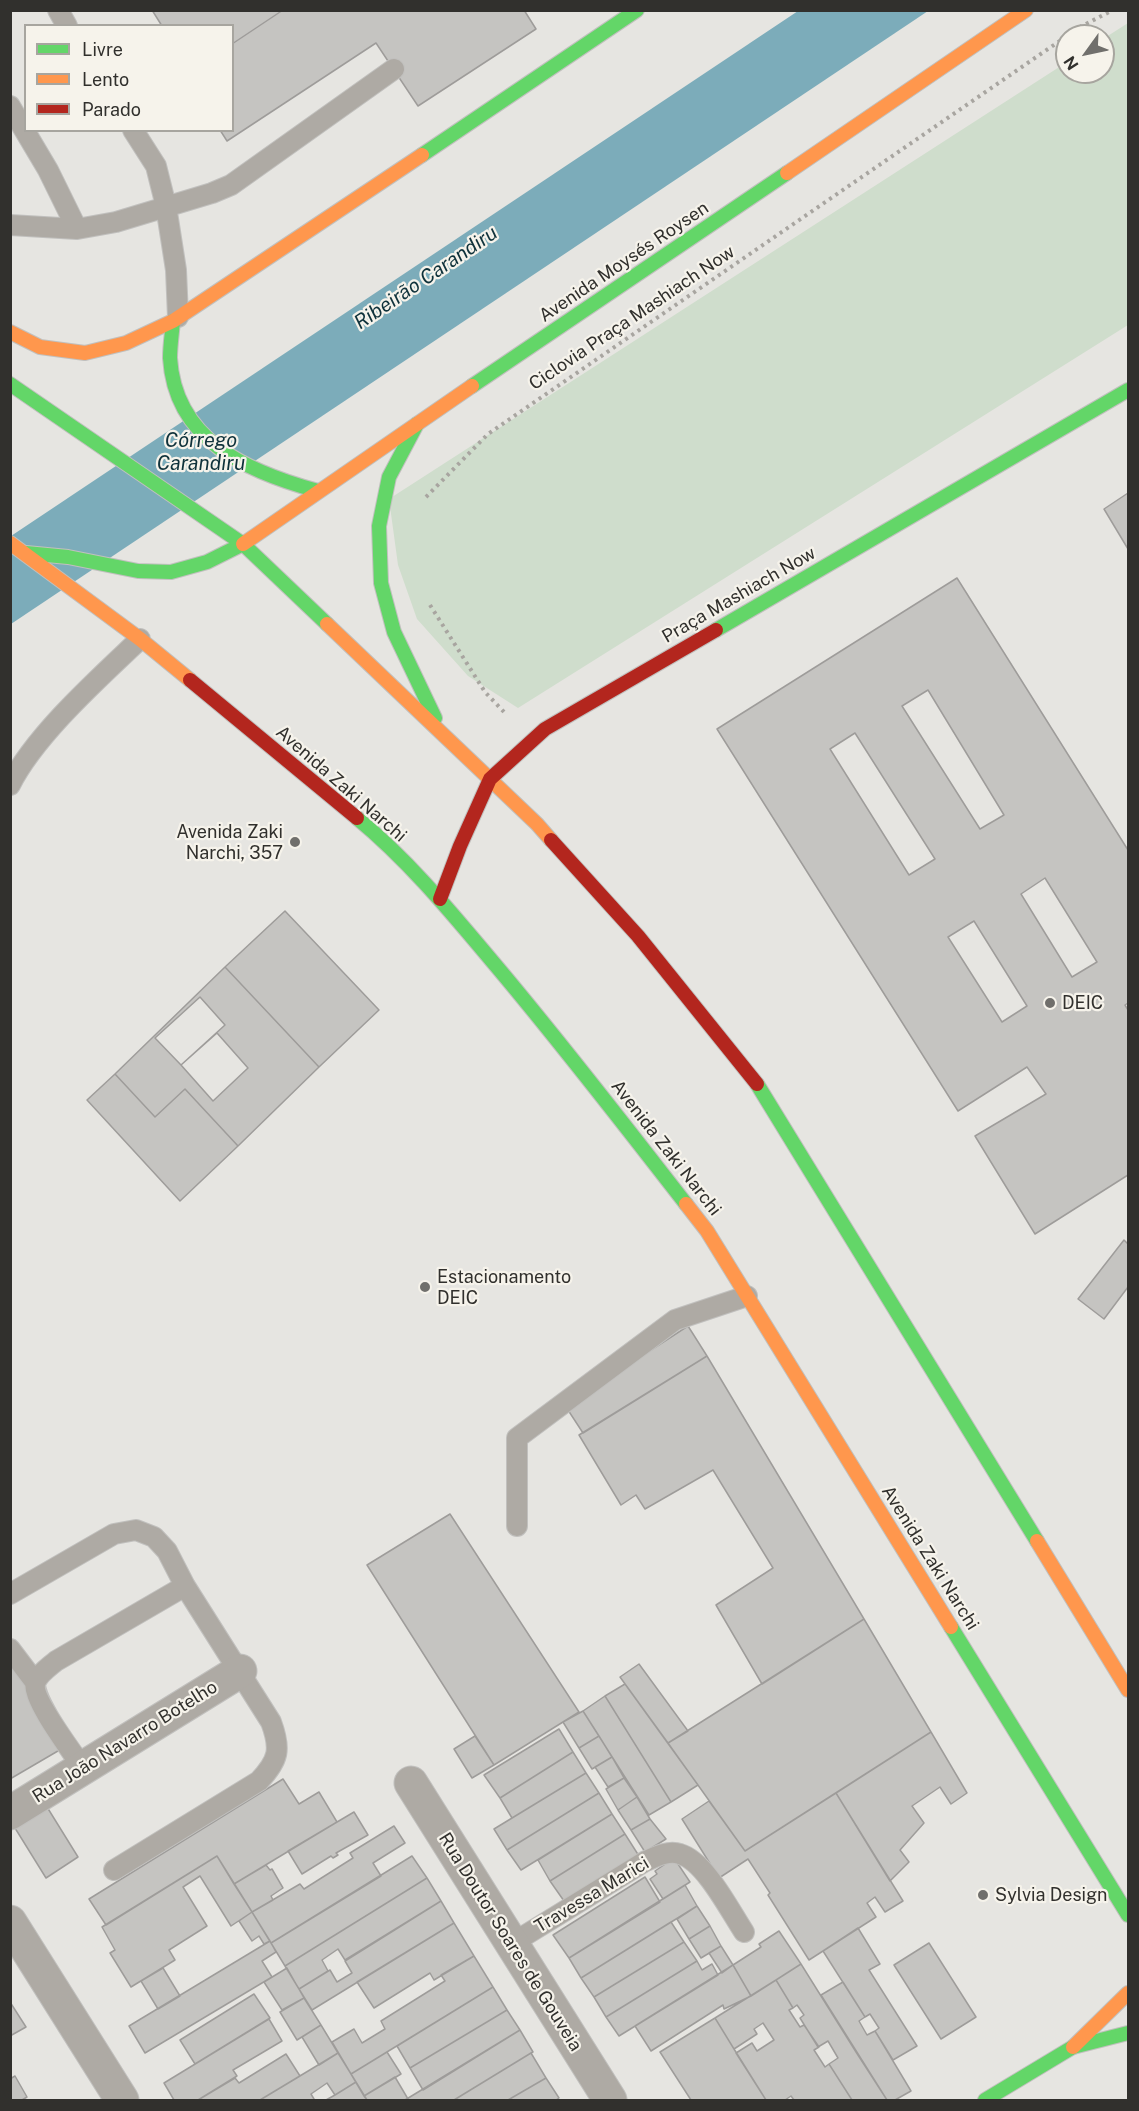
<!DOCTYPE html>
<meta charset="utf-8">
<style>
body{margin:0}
#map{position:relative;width:1139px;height:2111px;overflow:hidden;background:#e6e5e1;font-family:"Public Sans",sans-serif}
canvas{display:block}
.frame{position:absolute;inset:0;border:12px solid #31302d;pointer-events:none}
.legend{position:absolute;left:24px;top:24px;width:210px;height:108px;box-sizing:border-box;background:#f6f3eb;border:2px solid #a7a59f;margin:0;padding:8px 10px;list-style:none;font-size:18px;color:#31302d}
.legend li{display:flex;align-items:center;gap:12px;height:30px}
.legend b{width:30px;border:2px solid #a7a59f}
.north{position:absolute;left:1055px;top:24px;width:60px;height:60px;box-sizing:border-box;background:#f6f3eb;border:2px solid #a7a59f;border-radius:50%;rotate:237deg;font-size:16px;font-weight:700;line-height:24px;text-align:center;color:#31302d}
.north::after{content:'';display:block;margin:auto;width:21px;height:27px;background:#706f6c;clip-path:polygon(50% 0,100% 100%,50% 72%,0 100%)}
</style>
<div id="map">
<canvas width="1139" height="2111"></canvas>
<div class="frame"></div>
<ul class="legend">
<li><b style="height:8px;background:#63d668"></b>Livre</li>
<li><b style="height:8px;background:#ff974d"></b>Lento</li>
<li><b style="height:8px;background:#b3261e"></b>Parado</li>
</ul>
<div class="north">N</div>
</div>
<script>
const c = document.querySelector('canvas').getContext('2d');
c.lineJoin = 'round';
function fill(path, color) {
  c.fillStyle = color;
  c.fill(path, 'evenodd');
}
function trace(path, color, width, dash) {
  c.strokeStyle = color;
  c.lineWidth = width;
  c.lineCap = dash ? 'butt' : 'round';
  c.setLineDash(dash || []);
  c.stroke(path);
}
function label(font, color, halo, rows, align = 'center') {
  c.font = font + ' "Public Sans",sans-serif';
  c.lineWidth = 4.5;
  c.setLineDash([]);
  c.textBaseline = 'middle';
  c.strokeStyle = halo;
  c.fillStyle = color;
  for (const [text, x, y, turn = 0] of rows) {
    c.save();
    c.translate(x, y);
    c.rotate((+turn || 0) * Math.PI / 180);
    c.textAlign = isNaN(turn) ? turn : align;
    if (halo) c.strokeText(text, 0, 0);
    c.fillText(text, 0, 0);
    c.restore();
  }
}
fill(new Path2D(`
 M1128,23V325L518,708L468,676L417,619L398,565L389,499L1067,62V72H1103V39Z`), '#cfddcc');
fill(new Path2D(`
 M798,11H928L11,624V536Z`), '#7cacba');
const building = new Path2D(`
 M152,10H283L232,44V26H162Z
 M283,10H524L536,29L418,106L376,43L227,141L220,130H232V44Z
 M1128,493V549L1104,509Z
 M957,578L1128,850V1003L1125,1005L1128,1010V1175L1035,1234L975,1136L1046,1094L1027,1067L958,1111L717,729ZM928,690L1004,815L980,829L902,706ZM855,733L935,859L909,875L830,749ZM1045,878L1097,962L1072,977L1021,894ZM974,921L1027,1006L1002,1022L948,937Z
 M285,911L379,1010L319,1067L225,967Z
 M225,967L319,1067L238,1146L185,1089L155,1117L115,1074Z
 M200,997L225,1025L181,1065L155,1038Z
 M217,1033L248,1068L213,1101L181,1065Z
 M115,1074L155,1117L185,1089L238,1146L180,1201L87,1100Z
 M1124,1240L1128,1244V1287L1104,1319L1078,1299Z
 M688,1326L707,1356L583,1433L568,1410L648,1352Z
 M707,1356L864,1619L762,1684L716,1605L773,1568L713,1470L645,1509L636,1495L621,1505L579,1435Z
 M450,1514L579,1712L494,1765L367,1565Z
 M864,1619L931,1732L745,1851L668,1743Z
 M10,1659L63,1748L10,1779Z
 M639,1664L688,1731L668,1743L620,1677Z
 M625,1684L698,1785L671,1802L605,1696Z
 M605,1696L671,1802L649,1815L583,1711Z
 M583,1711L599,1736L579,1748L563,1722Z
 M559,1729L573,1752L500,1798L484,1775Z
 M931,1732L967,1793L951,1804L940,1787L912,1806L924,1823L900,1850L909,1862L890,1881L836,1793Z
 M475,1736L494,1765L472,1778L454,1749Z
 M599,1736L612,1757L592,1769L579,1748Z
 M573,1752L586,1773L512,1818L500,1798Z
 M612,1757L624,1778L608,1787L595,1767Z
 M586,1773L599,1793L507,1850L494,1829Z
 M624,1778L637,1797L618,1810L606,1789Z
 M283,1779L299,1804L319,1792L337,1822L234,1884L217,1856L106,1925L89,1899Z
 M599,1793L612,1814L521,1870L507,1850Z
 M836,1793L903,1901L885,1912L875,1897L867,1903L876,1917L809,1960L768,1895L770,1893L748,1859L719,1878L682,1819L709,1801L745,1851Z
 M637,1797L650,1819L631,1830L618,1810Z
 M47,1807L78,1857L46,1878L15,1828Z
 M354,1812L368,1835L336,1853L338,1855L333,1858L331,1856L302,1874L288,1851Z
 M612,1814L625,1834L550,1881L538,1860Z
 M650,1819L666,1839L645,1852L631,1830Z
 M394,1826L405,1843L373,1863L381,1876L271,1943L252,1912L300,1884L304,1889L353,1858L350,1853Z
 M625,1834L639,1856L564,1901L550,1881Z
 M217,1856L252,1912L231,1926L200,1876L183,1887L207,1926L169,1950L175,1960L131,1987L110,1953L115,1950L102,1927Z
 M412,1856L427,1878L285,1966L271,1943Z
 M674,1858L690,1882L663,1899L650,1879L657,1874L655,1871Z
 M266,1865L270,1870L272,1869L283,1888L271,1896L273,1900L252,1912L234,1884Z
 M645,1877L660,1902L569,1958L553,1935Z
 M427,1878L441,1901L345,1960L338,1949L322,1960L328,1971L299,1989L285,1966Z
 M685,1885L697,1906L581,1978L569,1958Z
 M441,1901L454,1923L312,2010L299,1989L330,1970L337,1982L352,1973L345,1961Z
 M697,1906L710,1926L689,1939L677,1919Z
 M252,1912L270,1941L264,1944L259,1936L252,1941L239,1921Z
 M671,1922L684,1942L594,1997L581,1978Z
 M454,1923L474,1956L434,1980L430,1973L374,2008L357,1982Z
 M710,1926L721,1946L701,1958L689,1939Z
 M858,1928L880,1964L869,1970L917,2046L893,2060L875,2031L879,2028L870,2014L865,2017L823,1951Z
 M779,1931L801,1964L751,1996L733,1965L761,1947L759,1944Z
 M270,1941L276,1952L262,1961L272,1977L145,2053L129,2026Z
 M684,1942L697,1961L606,2017L594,1997Z
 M929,1943L976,2017L941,2039L894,1965Z
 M721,1946L733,1965L722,1973L709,1953Z
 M474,1956L493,1987L351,2074L332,2042L354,2029L362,2043L385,2029L381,2021L445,1981L441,1975Z
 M697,1961L702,1970L712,1964L718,1975L619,2036L606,2017Z
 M801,1964L856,2052L887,2100H852L829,2064L838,2058L828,2041L818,2047L800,2018L804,2015L797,2005L793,2008L776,1980Z
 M733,1965L751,1996L724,2009L723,2005L651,2051L635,2026Z
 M163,1968L180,1996L158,2009L141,1981Z
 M287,1968L304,1998L282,2010L264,1982Z
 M776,1980L793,2008L789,2010L800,2027L804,2025L819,2047L814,2050L825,2067L829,2064L852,2100H794L791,2096L785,2100H766L736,2053L752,2043L757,2051L774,2040L763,2023L754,2029L757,2034L734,2049L715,2018Z
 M843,1982L865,2017L859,2021L867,2035L875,2031L911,2091L895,2100H887L821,1995Z
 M493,1987L507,2010L410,2068L397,2046Z
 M254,1994L270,2018L195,2064L180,2040Z
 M304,1998L321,2025L297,2040L280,2012Z
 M10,2002L26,2027L10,2036Z
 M507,2010L520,2030L423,2090L410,2068Z
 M715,2018L734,2049L766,2100H691L660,2052Z
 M269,2019L282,2041L233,2070L237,2076L198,2100H174L164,2083Z
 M321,2025L338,2053L319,2065L302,2037Z
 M520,2030L533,2052L531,2053L454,2100H405Z
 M387,2052L401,2074L364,2096L351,2074Z
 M338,2053L356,2082L335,2095L327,2083L311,2094L314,2099L313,2100H260Z
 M531,2053L546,2078L508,2100H454Z
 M286,2054L300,2076L260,2100H198L235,2078L239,2083Z
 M15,2076L27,2097L22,2100H10V2079Z
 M395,2077L408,2099L405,2100H367L364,2096Z
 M546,2078L559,2098L556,2100H508Z
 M356,2082L367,2100H326L335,2095Z`);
fill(building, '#c5c4c1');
trace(building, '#9e9c9a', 1.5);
const lane = new Path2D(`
 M58,10L67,26
 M10,106L48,170L77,229
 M133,130L156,166L166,206L176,270L178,317
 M10,225L77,229L116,222L212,193L231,185L394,69
 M10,785C35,735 99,678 140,639
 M517,1526V1438L675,1320L747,1296
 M10,1594L114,1534L136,1530L154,1537L167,1551L185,1586L271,1722C281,1749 279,1760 259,1781L114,1870
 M10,1649L35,1682
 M83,1768C73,1753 29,1696 36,1681C40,1673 49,1667 56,1661L185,1586
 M511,1944L644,1862C655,1857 668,1850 680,1854C705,1861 730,1911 744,1932`);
const street = new Path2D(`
 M411,1783L610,2100
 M10,1813L240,1671
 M10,1922L122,2100`);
const fast = new Path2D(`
 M422,155L637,10
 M173,321C172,333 170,346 170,358C175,441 248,472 318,491
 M10,384L243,544L327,624
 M472,386L787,173
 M417,424L389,477L379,526L381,583L394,632L435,718
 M26,553L68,557L138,571L171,572L207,562L243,544
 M716,630L1128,390
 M357,818C408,860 450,911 492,961C559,1040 622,1122 686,1204
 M757,1084L1037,1541
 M951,1627L1128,1915
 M985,2100L1073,2047L1128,2033`);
const slow = new Path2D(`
 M787,173L1026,10
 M10,332L40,347L85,353L126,343L173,321L422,155
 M10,543L140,639L190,680
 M243,544L472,386
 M327,624L537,824L551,840
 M686,1204L707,1231L951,1627
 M1037,1541L1128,1690
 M1073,2047L1128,1993`);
const jam = new Path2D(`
 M190,680L357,818
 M551,840L638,936L757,1084
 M440,899L460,846L490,779L545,729L716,630`);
trace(lane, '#c1c0be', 22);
trace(street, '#c1c0be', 35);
trace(fast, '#c1c0be', 16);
trace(slow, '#c1c0be', 16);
trace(jam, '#c1c0be', 16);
trace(new Path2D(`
 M1067,36L1082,26L1113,10
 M426,497L488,434L1067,36
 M430,605L485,692L504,712`), '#a8a5a0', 4, [3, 4.5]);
trace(lane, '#aeaaa4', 20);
trace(street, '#aeaaa4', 33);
trace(fast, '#63d668', 14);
trace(slow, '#ff974d', 14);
trace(jam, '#b3261e', 14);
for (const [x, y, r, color] of [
 [295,842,6,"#706f6c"],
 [1050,1003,6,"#706f6c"],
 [425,1287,6,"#706f6c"],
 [983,1895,6,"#706f6c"]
]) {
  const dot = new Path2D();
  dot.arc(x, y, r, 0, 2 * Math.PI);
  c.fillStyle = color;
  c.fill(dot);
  trace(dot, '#f6f3eb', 2);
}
label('18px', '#31302d', '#f6f3eb', [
 ["Avenida Moysés Roysen",624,262,-34],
 ["Ciclovia Praça Mashiach Now",632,318,-34],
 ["Praça Mashiach Now",739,595,-30],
 ["Avenida Zaki Narchi",341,784,41],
 ["Avenida Zaki Narchi",666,1148,52],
 ["Avenida Zaki Narchi",930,1558,58],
 ["Rua João Navarro Botelho",125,1742,-32],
 ["Travessa Marici",592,1895,-31],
 ["Rua Doutor Soares de Gouveia",510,1942,58]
]);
label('18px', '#31302d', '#f6f3eb', [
 ["Avenida Zaki",283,832,"right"],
 ["Narchi, 357",283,853,"right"],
 ["DEIC",1062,1003],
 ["Estacionamento",437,1277],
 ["DEIC",437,1298],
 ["Sylvia Design",995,1895]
], 'left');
label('italic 20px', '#0f323b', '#f6f3eb', [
 ["Ribeirão Carandiru",426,278,-34],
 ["Córrego",201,441],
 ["Carandiru",201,464]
]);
</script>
